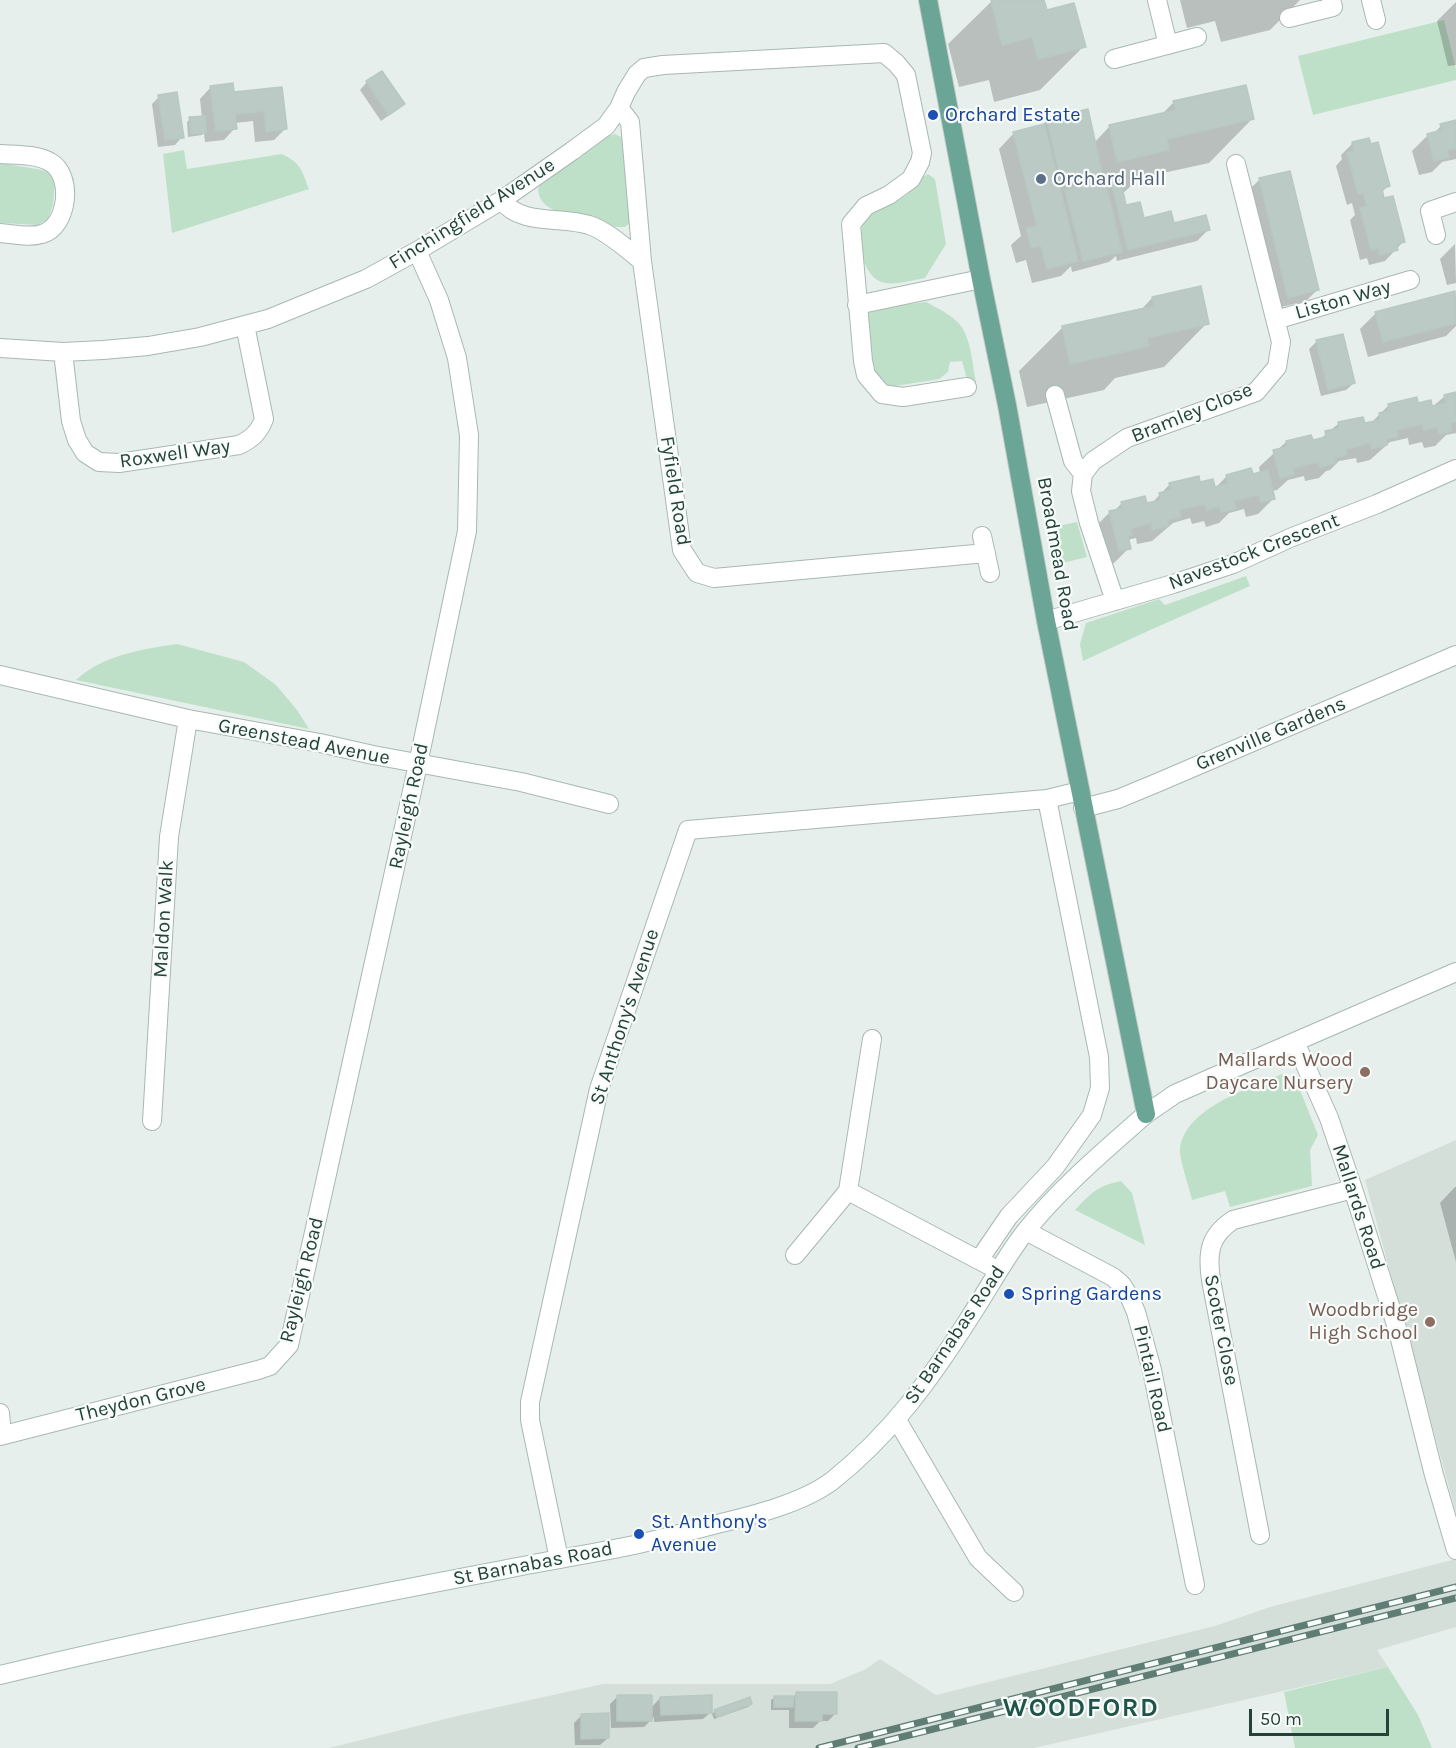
<!DOCTYPE html>
<style>
body{margin:0}
#map{position:relative;width:1456px;height:1748px;overflow:hidden;background:#e6efeb;font-family:Karla,sans-serif}
canvas{display:block}
.scale{position:absolute;left:1249px;top:1709px;width:140px;height:27px;box-sizing:border-box;border:3px solid #24423a;border-top:0;padding-left:8px;font-size:18px;line-height:21px;white-space:nowrap;color:#24423a;-webkit-text-stroke:4px #f7fbf9;paint-order:stroke}
</style>
<div id="map">
<canvas width="1456" height="1748"></canvas>
<div class="scale">50 m</div>
</div>
<script>
const c = document.querySelector('canvas').getContext('2d');
c.lineJoin = 'round';
function fill(path, color) {
  c.fillStyle = color;
  c.fill(path, 'evenodd');
}
function trace(path, color, width, dash) {
  c.strokeStyle = color;
  c.lineWidth = width;
  c.lineCap = dash ? 'butt' : 'round';
  c.setLineDash(dash || []);
  c.stroke(path);
}
function label(font, color, halo, rows, align = 'center') {
  c.font = font + ' Karla,sans-serif';
  c.lineWidth = 4.5;
  c.setLineDash([]);
  c.textBaseline = 'middle';
  c.strokeStyle = halo;
  c.fillStyle = color;
  for (const [text, x, y, turn = 0] of rows) {
    c.save();
    c.translate(x, y);
    c.rotate((+turn || 0) * Math.PI / 180);
    c.textAlign = isNaN(turn) ? turn : align;
    if (halo) c.strokeText(text, 0, 0);
    c.fillText(text, 0, 0);
    c.restore();
  }
}
fill(new Path2D(`
 M1456,1140V1513L1365,1180Z
 M1456,1559V1627L1377,1650L1388,1667L1034,1748H329L457,1716L603,1684H830L866,1669L880,1659L936,1695L1215,1626L1270,1607Z`), '#d4dfda');
fill(new Path2D(`
 M1444,20L1456,69V80L1313,115L1298,56Z
 M615,134L623,138L632,221L625,227H615L554,210C544,205 539,200 538,189L543,180L580,158L606,137Z
 M184,150L187,169L282,154C301,163 302,171 309,189L172,233L163,154Z
 M0,163L37,169L49,172L55,180L53,205L48,219L38,225L0,223Z
 M928,174L935,179L946,244L925,278C913,280 890,287 879,281C859,271 854,226 871,212C880,204 895,203 905,196C910,193 912,187 916,182C919,179 923,177 928,174Z
 M926,302C937,308 954,316 961,326C972,342 972,364 976,382H968L962,361L950,362L948,372L939,379L889,387L877,382L872,369L867,319L871,309Z
 M1077,522L1087,557L1062,563L1053,527Z
 M1246,576L1250,586L1148,631L1083,661L1080,644L1086,623L1159,599L1165,605Z
 M177,644L244,662L276,685L297,710L309,729L76,680C103,655 143,649 177,644Z
 M1282,1074L1296,1080L1318,1135L1310,1150L1312,1186L1230,1207L1225,1191L1192,1200C1190,1189 1179,1159 1180,1149C1185,1108 1248,1089 1282,1074Z
 M1121,1181L1132,1193L1145,1245L1075,1210C1091,1193 1097,1186 1121,1181Z
 M1388,1667L1418,1715L1432,1748H1295L1284,1692Z`), '#bfe0c8');
fill(new Path2D(`
 M1043,0L1046,12L1084,46L1040,90L994,102L989,80L959,87L948,44L992,1Z
 M1180,0H1300L1270,30L1221,42L1215,21L1187,28Z
 M1456,2V65L1448,66L1437,21Z
 M367,82L403,104L395,111L381,121L360,90Z
 M211,87L233,94L281,88L285,129L274,140L255,142L253,121L235,123V128L224,140L205,142L204,133L202,135L188,137L187,122L190,119L202,118L200,99Z
 M159,97L182,137L175,145L158,147L152,104Z
 M1174,102L1252,119L1209,163L1140,178L1122,194L1125,207L1143,220L1208,230L1197,241L1117,261L1116,256L1109,262L1072,272L1071,266L1061,276L1032,283L1026,260L1016,263L1011,245L1021,236L999,149L1014,133L1041,126L1048,120L1094,143L1110,126L1161,115Z
 M1456,122V159L1442,162L1432,172L1419,175L1412,151L1428,135L1433,134L1441,126Z
 M1352,144L1388,186L1381,193L1403,242L1385,261L1369,265L1367,258L1360,260L1350,220L1355,215L1352,203L1347,205L1336,166L1342,159L1341,155Z
 M1260,179L1317,290L1306,301L1277,308L1248,191Z
 M1455,244L1456,283L1447,285L1440,259Z
 M1454,292L1456,300V326L1446,336L1368,357L1360,329L1376,313Z
 M1152,298L1207,323L1164,367L1115,378L1104,390L1027,407L1019,371L1063,327L1141,310Z
 M1341,336L1354,383L1346,390L1321,396L1309,349L1316,342Z
 M1456,394V433L1446,435L1435,446L1424,448L1422,442L1409,445L1408,438L1390,442L1370,460L1357,463L1356,458L1339,461L1330,470L1326,471L1319,478L1305,481L1304,476L1288,480L1277,490L1272,491L1273,499L1258,514L1246,517L1244,509L1229,513L1219,523L1206,527L1204,521L1192,524L1190,518L1173,523L1152,541L1137,544L1136,538L1127,540L1129,548L1114,563L1104,566L1094,528L1110,512L1114,511L1122,503L1146,505L1151,504L1170,484H1199L1214,489L1227,476H1252L1260,474L1259,467L1286,442L1318,441L1338,424L1364,425L1370,424L1389,405H1417L1431,408L1445,396Z
 M1455,1187H1456V1262L1440,1203Z
 M797,1693L835,1714L828,1721H820L813,1728H789V1710H771V1700L775,1697L792,1698Z
 M617,1697L651,1708L660,1698L711,1712L703,1719L654,1722V1717L644,1727L611,1728L610,1704Z
 M751,1704L748,1707L714,1719L712,1714L715,1711Z
 M582,1715L608,1738L600,1745H575L574,1723Z`), '#0003');
const building = new Path2D(`
 M991,0H1044L1047,10L1074,3L1086,47L1038,59L1032,37L1002,45Z
 M382,71L405,104L389,115L366,81Z
 M233,83L234,92L282,87L287,129L266,132L264,111L235,114L237,129L216,131L210,86Z
 M1246,85L1254,119L1167,139L1169,150L1117,162L1109,125L1176,110L1173,101Z
 M177,92L184,138L165,140L158,95Z
 M1088,109L1103,177L1062,185L1047,119Z
 M205,116L206,133L191,134L189,117Z
 M1456,120V148L1447,150L1449,157L1434,161L1427,134L1442,130L1440,124Z
 M1044,124L1078,261L1047,269L1041,246L1031,248L1026,228L1037,226L1013,132Z
 M1369,138L1371,144L1378,142L1390,186L1382,189L1384,198L1393,196L1405,242L1396,244L1398,250L1380,255L1378,248L1371,250L1360,208L1367,206L1363,193L1358,194L1347,153L1354,151L1352,142Z
 M1290,171L1319,290L1288,298L1259,178Z
 M1105,181L1122,252L1083,261L1065,190Z
 M1121,182L1126,205L1140,202L1144,218L1171,211L1174,223L1206,215L1210,230L1128,250L1112,185Z
 M1201,286L1209,324L1147,338L1149,346L1070,364L1062,326L1154,306L1152,297Z
 M1455,291L1456,323L1383,342L1375,312Z
 M1343,334L1355,383L1328,390L1316,340Z
 M1456,392V422L1450,423L1452,431L1439,434L1437,427L1424,430L1423,424L1397,430L1398,437L1386,439L1387,445L1372,449L1371,443L1346,449L1347,455L1335,458L1336,463L1320,467L1319,462L1293,468L1294,475L1280,478L1273,450L1287,447L1286,441L1311,435L1313,440L1326,437L1325,431L1339,428L1338,422L1363,417L1365,423L1380,420L1379,413L1389,411L1388,404L1417,397L1418,403L1431,400L1432,406L1446,403L1444,395Z
 M1251,468L1253,474L1268,470L1275,499L1261,502L1259,495L1234,501L1236,509L1221,512L1219,507L1207,510L1205,504L1179,510L1181,517L1167,520L1169,526L1152,530L1151,523L1130,529L1132,535L1128,536L1131,549L1119,551L1109,511L1123,508L1121,502L1145,496L1147,503L1161,500L1159,493L1171,490L1169,483L1199,476L1200,482L1213,479L1215,487L1228,484L1226,475Z
 M796,1692H837V1714H822V1721H795Z
 M617,1695H652V1721H617Z
 M712,1695V1713L661,1715L660,1697Z
 M774,1696H794L793,1707H774Z
 M750,1697L752,1704L717,1717L714,1710Z
 M609,1713V1738L581,1739V1714Z`);
fill(building, '#bbcac4');
trace(building, '#b8c9c2', 1.5);
const street = new Path2D(`
 M1157,0L1168,45
 M1371,0L1376,20
 M1289,18L1333,7L1331,0
 M1114,59L1197,37
 M619,108L630,122L642,261
 M0,154C16,155 36,154 50,162C74,175 68,227 42,234C29,238 13,234 0,233
 M502,200C519,226 563,216 589,225C606,230 628,250 642,261L682,550L697,573L714,578L986,553
 M1436,235L1430,211L1456,202
 M857,305L981,279
 M1276,320L1410,280
 M0,348L63,352L103,350L148,346L200,337L268,319L366,279L417,251L502,200L572,151L606,126L619,108L626,92L637,74L644,68L663,65L884,53L896,63L906,75L922,153L920,162L911,179L889,195L866,206L851,224L863,361L866,375L882,394L903,397L967,387
 M63,352L71,421L77,440L85,453L99,462L119,463L239,445C252,439 259,432 264,419L245,325
 M1055,395L1073,461L1083,474L1081,491L1089,523L1115,601
 M1083,474L1093,461L1127,438L1256,392L1277,367L1281,342L1236,164
 M982,536L990,573
 M1046,621L1173,584L1233,564L1290,538L1377,504L1456,469
 M0,675L188,719L320,743L373,755L521,782L609,804
 M1047,799L1080,791
 M1083,808L1118,799L1159,782L1456,655
 M1295,1042L1329,1118L1353,1189L1398,1331L1434,1475L1456,1550
 M1146,1114L1175,1094L1209,1079L1456,972
 M152,1121L169,837L188,719
 M848,1191L990,1266
 M1026,1231L1113,1277L1122,1285L1129,1296L1136,1312L1152,1370L1195,1585
 M795,1255L848,1191L872,1039
 M0,1413L2,1435
 M897,1420L978,1558L1014,1592
 M0,1436L258,1370L270,1366L289,1345L418,764L467,531L469,435L457,358L439,300L417,251
 M1260,1535L1211,1280C1207,1253 1209,1236 1233,1220L1353,1189
 M559,1559L530,1420V1402L599,1089L688,830L1047,799L1099,1057L1100,1088L1092,1115L1055,1167L1009,1216L979,1260`);
const secondary = new Path2D(`
 M0,1675C166,1635 334,1602 502,1570C546,1561 590,1554 634,1545C660,1539 686,1532 713,1525C750,1516 801,1504 832,1481C891,1434 930,1380 970,1317C989,1288 1004,1259 1025,1232C1060,1188 1104,1151 1146,1114`);
const primary = new Path2D(`
 M928,0L981,279L1007,405L1046,621L1146,1114`);
trace(street, '#a8b8b2', 20);
trace(secondary, '#a4bbb3', 20);
trace(primary, '#c2cac8', 20);
trace(street, '#fff', 18);
trace(secondary, '#fff', 18);
trace(primary, '#6aa596', 18);
const rail = new Path2D(`
 M819,1748L1456,1587
 M858,1748L1456,1598`);
trace(rail, '#5f7d75', 7);
trace(rail, '#f7fbf9', 4.5, [14]);
for (const [x, y, r, color] of [
 [933,115,6,"#1a4fb4"],
 [1041,179,6,"#5c6f8a"],
 [1365,1072,6,"#8d6e63"],
 [1009,1294,6,"#1a4fb4"],
 [1430,1322,6,"#8d6e63"],
 [639,1534,6,"#1a4fb4"]
]) {
  const dot = new Path2D();
  dot.arc(x, y, r, 0, 2 * Math.PI);
  c.fillStyle = color;
  c.fill(dot);
  trace(dot, '#f7fbf9', 2);
}
label('20px', '#164399', '#f7fbf9', [
 ["Orchard Estate",945,115],
 ["Spring Gardens",1021,1294],
 ["St. Anthony's",651,1522],
 ["Avenue",651,1545]
], 'left');
label('20px', '#4e5e75', '#f7fbf9', [
 ["Orchard Hall",1053,179]
], 'left');
label('20px', '#24423a', '#f7fbf9', [
 ["Finchingfield Avenue",472,214,-32],
 ["Liston Way",1343,300,-16],
 ["Bramley Close",1192,413,-22],
 ["Roxwell Way",175,454,-8],
 ["Fyfield Road",675,491,81],
 ["Navestock Crescent",1254,552,-21],
 ["Broadmead Road",1057,554,80],
 ["Grenville Gardens",1271,734,-23],
 ["Greenstead Avenue",304,742,11],
 ["Rayleigh Road",409,806,-78],
 ["Maldon Walk",164,919,-87],
 ["St Anthony's Avenue",625,1017,-72],
 ["Mallards Road",1358,1207,72],
 ["Rayleigh Road",302,1280,-76],
 ["Scoter Close",1221,1330,79],
 ["St Barnabas Road",955,1335,-56],
 ["Pintail Road",1152,1379,77],
 ["Theydon Grove",141,1400,-14],
 ["St Barnabas Road",533,1564,-11]
]);
label('20px', '#785e54', '#f7fbf9', [
 ["Mallards Wood",1353,1060],
 ["Daycare Nursery",1353,1083],
 ["Woodbridge",1418,1310],
 ["High School",1418,1333]
], 'right');
c.letterSpacing = '1.5px';
label('bold 26px', '#1f5548', '#f7fbf9', [
 ["WOODFORD",1081,1709]
]);
c.letterSpacing = '0px';
</script>
